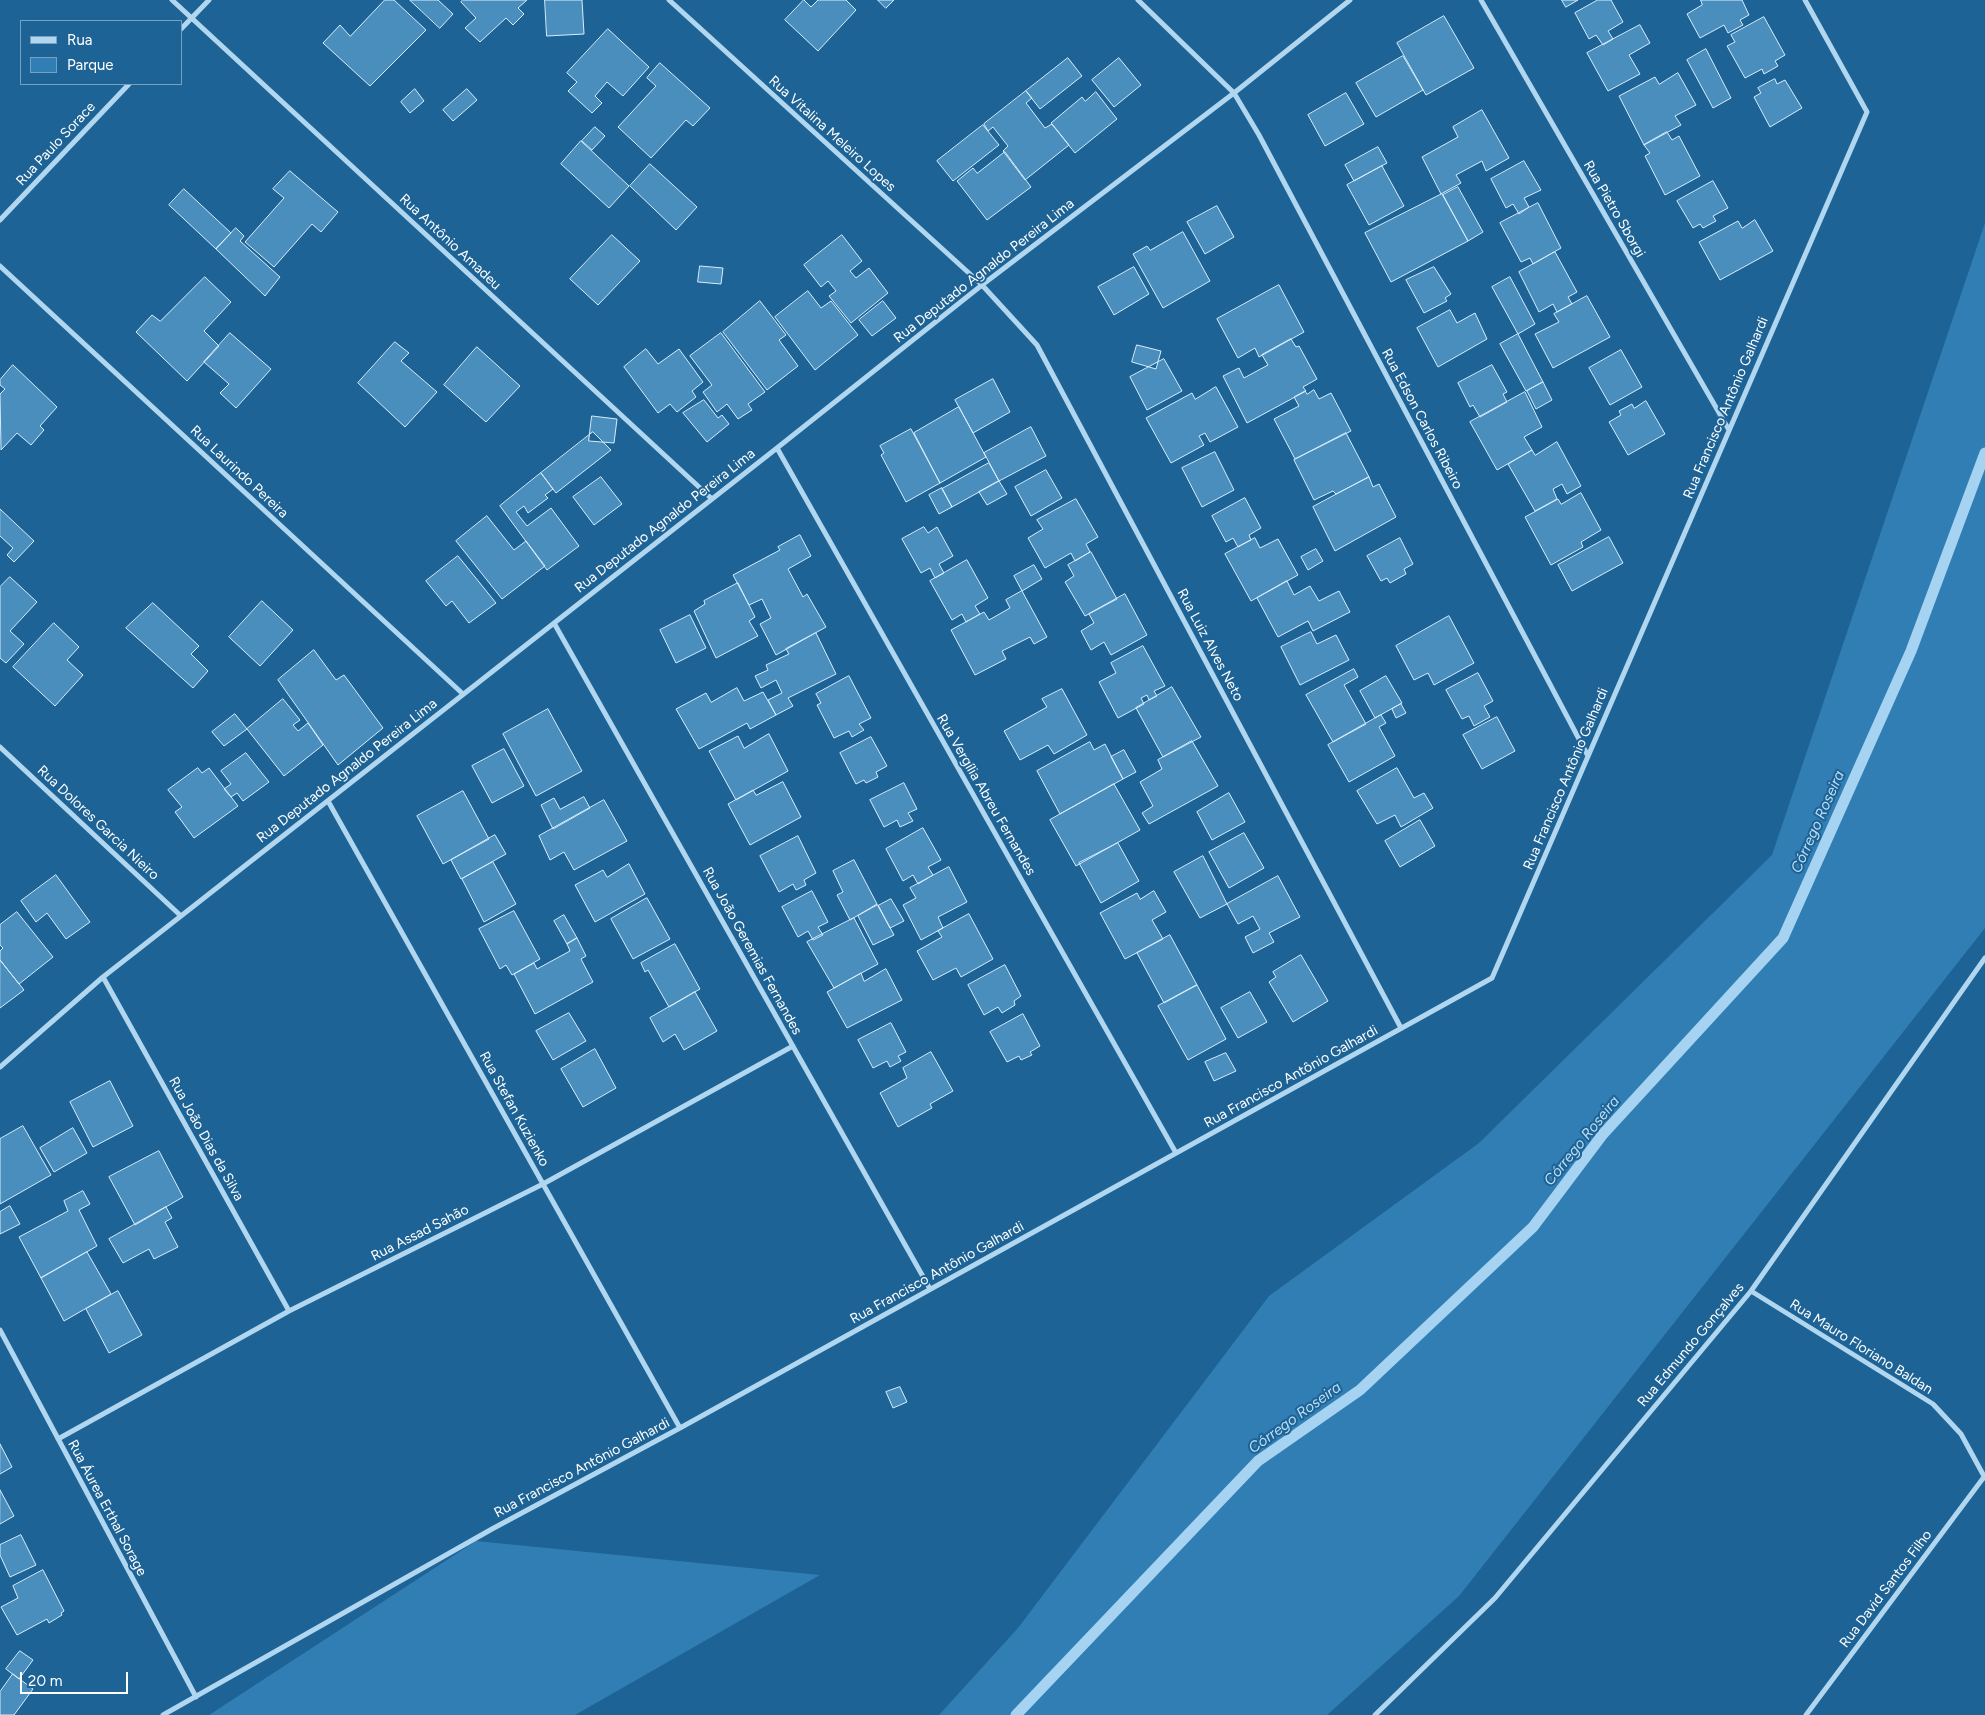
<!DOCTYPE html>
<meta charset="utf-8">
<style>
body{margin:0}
#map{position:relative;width:1985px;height:1715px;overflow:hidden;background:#1d6396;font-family:Figtree,sans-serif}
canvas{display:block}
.legend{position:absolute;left:20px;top:20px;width:162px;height:65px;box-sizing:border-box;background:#1d6396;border:1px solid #77a1c0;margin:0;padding:6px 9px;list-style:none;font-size:15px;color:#fff}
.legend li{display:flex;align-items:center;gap:10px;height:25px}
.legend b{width:25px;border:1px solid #77a1c0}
.scale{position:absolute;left:20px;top:1672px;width:108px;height:22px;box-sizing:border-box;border:2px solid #fff;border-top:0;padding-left:6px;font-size:15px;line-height:18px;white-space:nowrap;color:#fff;-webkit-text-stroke:4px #1d6396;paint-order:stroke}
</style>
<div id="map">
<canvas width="1985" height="1715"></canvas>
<ul class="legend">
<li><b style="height:6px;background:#b1d6ef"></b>Rua</li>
<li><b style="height:14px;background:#317eb4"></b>Parque</li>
</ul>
<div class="scale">20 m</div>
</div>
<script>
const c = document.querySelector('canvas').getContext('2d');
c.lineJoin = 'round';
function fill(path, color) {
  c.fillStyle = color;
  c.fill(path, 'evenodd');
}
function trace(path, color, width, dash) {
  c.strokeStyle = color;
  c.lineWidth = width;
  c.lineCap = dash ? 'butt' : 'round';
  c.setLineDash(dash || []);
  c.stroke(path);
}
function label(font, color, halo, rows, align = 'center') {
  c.font = font + ' Figtree,sans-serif';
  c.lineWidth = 4;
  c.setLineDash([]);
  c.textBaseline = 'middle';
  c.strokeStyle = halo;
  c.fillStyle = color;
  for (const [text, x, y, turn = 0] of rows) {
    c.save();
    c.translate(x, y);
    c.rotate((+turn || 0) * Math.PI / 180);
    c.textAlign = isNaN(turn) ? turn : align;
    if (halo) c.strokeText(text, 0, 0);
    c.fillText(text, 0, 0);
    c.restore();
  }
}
fill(new Path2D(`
 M1985,223V928L1459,1596L1327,1715H939L1018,1628L1269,1296L1479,1143L1772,855Z
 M476,1541L820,1575L575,1715H209Z`), '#317eb4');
trace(new Path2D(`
 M1016,1715L1258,1461L1360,1390L1533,1227L1603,1134L1783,938L1911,651L1985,453`), '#a5d3f1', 11);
const building = new Path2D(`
 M385,0H394L426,30L370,86L323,43L340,25L350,36Z
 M410,0H438L453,14L440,28Z
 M463,0H527L518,8L524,14L513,25L506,18L480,42L465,28L476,18L461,2Z
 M545,0H582L584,34L547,36Z
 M804,0L811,7L818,0H846L856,10L818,51L785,20Z
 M878,0H894L886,8Z
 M1562,0H1578L1566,7Z
 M1598,0H1611L1623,22L1608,31L1613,39L1603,45L1596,35L1589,39L1575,13Z
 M1701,0H1742L1749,15L1740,20L1743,25L1728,33L1724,25L1700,38L1687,14L1702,5Z
 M1444,16L1474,68L1426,95L1397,43Z
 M1764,17L1785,55L1775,61L1778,66L1764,74L1762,69L1745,78L1727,46L1735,42L1731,35Z
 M1640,25L1650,43L1629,55L1640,74L1608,91L1587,53Z
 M608,29L649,67L623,96L607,82L595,96L602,103L592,113L568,91L577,82L567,73Z
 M1706,49L1731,98L1713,108L1687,60Z
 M1403,56L1423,90L1376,117L1356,83Z
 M1068,58L1082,76L1040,109L1026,91Z
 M1119,58L1141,85L1114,107L1092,80Z
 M660,63L710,108L693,126L686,120L651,158L618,127L656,86L647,78Z
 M1678,73L1696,105L1675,116L1681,125L1644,145L1619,96L1655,77L1659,84Z
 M1775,79L1777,84L1785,80L1802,108L1770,127L1754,97L1761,93L1758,88Z
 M415,89L424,101L410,113L401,102Z
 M467,89L477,100L453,121L443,110Z
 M1026,91L1032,98L1026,103L1045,128L1052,124L1069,145L1025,180L1003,151L1008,146L993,127L988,131L984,124Z
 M1096,92L1117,119L1075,153L1051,123L1082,97L1085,101Z
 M1346,93L1364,124L1325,146L1308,115Z
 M1482,110L1509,158L1486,171L1482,161L1456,175L1461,183L1441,194L1422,157L1458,137L1453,127Z
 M983,125L999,145L953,181L937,161Z
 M595,127L605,136L592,150L582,141Z
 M1667,132L1672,140L1679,136L1700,176L1665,195L1645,156L1650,153L1644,145Z
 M581,141L629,186L609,208L561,164Z
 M1378,147L1387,163L1354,181L1345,165Z
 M1005,152L1031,187L987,220L957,181L973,168L977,173Z
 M1524,161L1541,190L1524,198L1529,207L1519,214L1513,204L1506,208L1491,179Z
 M650,164L697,207L676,230L630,186Z
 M1382,166L1404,206L1369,225L1347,185Z
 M290,171L338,212L321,232L312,224L274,267L245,242L284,198L273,189Z
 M1713,181L1728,208L1713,216L1716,221L1703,228L1700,224L1693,228L1677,201Z
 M1458,187L1483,232L1468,241L1443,195Z
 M184,189L231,233L216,249L169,205Z
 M1442,194L1468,241L1391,282L1365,233Z
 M1538,203L1561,248L1533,264L1530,258L1521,262L1500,223Z
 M1217,206L1234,237L1205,254L1187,222Z
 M1755,220L1773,251L1720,280L1699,242L1738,221L1742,228Z
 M236,228L244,236L240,241L280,277L265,296L216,249Z
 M1183,232L1210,281L1163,308L1133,254L1147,246L1150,250Z
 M612,235L640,261L598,305L570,279Z
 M842,235L862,261L850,271L856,278L869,268L888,293L851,323L829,296L836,291L828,281L821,287L804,265Z
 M1555,252L1577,292L1568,297L1572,304L1557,312L1553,304L1539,312L1519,272Z
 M700,266L723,268L721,284L698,282Z
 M1134,267L1149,294L1114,315L1098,287Z
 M1434,267L1451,294L1445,298L1447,301L1424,313L1406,280Z
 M205,277L231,302L204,331L219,346L187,381L136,332L152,315L160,321Z
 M1510,277L1535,324L1518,334L1492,287Z
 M1279,285L1304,332L1259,357L1255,348L1238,358L1217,319Z
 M808,291L821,308L831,301L858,335L815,370L775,317Z
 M1587,296L1610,337L1553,368L1535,334L1559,322L1554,314Z
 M760,301L786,335L779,340L798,366L767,390L723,332Z
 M883,301L896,318L872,336L859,320Z
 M1450,310L1457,323L1475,313L1487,339L1438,367L1417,328Z
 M230,333L271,369L236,408L220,393L229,384L204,362Z
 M721,333L765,392L748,404L752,410L738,419L727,404L717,412L703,392L712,385L690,356Z
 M1518,334L1543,382L1526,391L1500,344Z
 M1291,339L1296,347L1299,346L1317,379L1303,387L1306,391L1247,423L1223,376L1239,368L1244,378L1268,365L1262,355Z
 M395,342L409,353L401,361L437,392L405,427L358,383Z
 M1137,345L1161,351L1156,369L1132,362Z
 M477,347L520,386L486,422L444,385Z
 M646,349L658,364L679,349L703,382L692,391L696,397L677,412L670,404L658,413L624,367Z
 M1621,350L1642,387L1610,405L1589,368Z
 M1164,359L1182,391L1147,410L1130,377Z
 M13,365L57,407L40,426L44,430L31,445L17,433L1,450L0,394L5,389L0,385V380Z
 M1492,365L1507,392L1503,394L1507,402L1480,417L1473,405L1470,407L1458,383Z
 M993,379L1010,412L973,433L955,400Z
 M1543,382L1552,400L1536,409L1527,391Z
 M1216,387L1238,427L1210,442L1205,433L1199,436L1204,445L1171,463L1146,418L1192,393L1195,399Z
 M1314,390L1319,399L1331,393L1351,431L1295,459L1274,419L1299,406L1294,397L1305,391L1307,394Z
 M1525,392L1542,427L1524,437L1532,450L1497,470L1470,422Z
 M704,400L718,418L722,415L729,424L707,442L683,413Z
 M1646,401L1665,434L1628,455L1609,422L1621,415L1619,411L1632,404L1634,408Z
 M959,407L986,457L940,483L914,433Z
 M592,416L617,419L614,443L589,441Z
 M1031,427L1046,456L999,481L984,453Z
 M911,429L940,483L906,502L881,455L884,453L880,446Z
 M593,432L611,450L556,493L541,473Z
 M1346,433L1369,477L1336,494L1333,491L1314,500L1294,460Z
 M1557,442L1581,486L1567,494L1562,484L1553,489L1557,499L1535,511L1508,464L1532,450L1535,455Z
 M1215,452L1234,490L1202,507L1182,468Z
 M989,463L999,481L952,507L942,489Z
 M1046,470L1062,498L1031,516L1015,487Z
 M541,473L553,489L545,495L548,498L528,513L524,506L516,512L527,526L551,508L579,546L547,570L500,506Z
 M601,477L622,504L594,525L573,497Z
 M1369,477L1373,487L1379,484L1396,517L1335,551L1313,507Z
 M999,481L1007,494L987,505L979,492Z
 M942,488L952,507L939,514L929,495Z
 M1581,493L1601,530L1581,542L1583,547L1551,565L1525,517L1558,499L1561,504Z
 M1245,498L1261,528L1249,535L1251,540L1238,547L1233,538L1226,542L1212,516Z
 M1076,499L1098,537L1086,544L1090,552L1075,561L1071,553L1045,568L1028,538L1043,529L1037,520Z
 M0,509L34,541L14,562L7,555L13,548L0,536Z
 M487,516L514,550L526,541L545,566L502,599L456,541Z
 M924,527L928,533L937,527L953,556L939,564L944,573L935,578L930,568L921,573L902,539Z
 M800,535L811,556L788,569L803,597L807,594L826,627L776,655L760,624L771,618L762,599L749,605L733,575L780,550L778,547Z
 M1609,537L1623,563L1572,591L1558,565Z
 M1255,538L1260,548L1278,539L1298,575L1251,601L1225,554Z
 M1400,538L1413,564L1404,569L1406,574L1390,583L1387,578L1381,581L1367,556Z
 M1316,549L1323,561L1308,570L1301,557Z
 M1091,552L1117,599L1085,616L1065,582L1074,576L1068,565Z
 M458,556L496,603L469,623L452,601L446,606L426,581Z
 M967,560L988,598L975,606L980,614L966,622L962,614L952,620L930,581Z
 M1034,565L1042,579L1022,591L1014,576Z
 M10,577L37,602L10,631L24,644L6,663L0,658V587Z
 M1287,581L1294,595L1310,586L1319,601L1339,591L1350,612L1313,631L1308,621L1278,637L1257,598Z
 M738,583L755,617L749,621L758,636L716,658L694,611L705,604L704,601Z
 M1022,591L1047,637L1034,644L1030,637L1002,651L1006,659L975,675L951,630L984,612L989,620L1010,608L1006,600Z
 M1125,594L1147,635L1111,655L1104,642L1091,650L1081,631L1094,623L1089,614Z
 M262,601L293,630L260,666L229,637Z
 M153,603L199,646L191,654L208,671L193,688L126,628Z
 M690,615L706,648L676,663L660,630Z
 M1449,616L1474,663L1434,685L1428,673L1414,680L1396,646Z
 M54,623L79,647L67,660L83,675L55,706L13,667Z
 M1311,632L1317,644L1336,635L1349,660L1300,685L1281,647Z
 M816,633L836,674L788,698L793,706L776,715L768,700L782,693L776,680L761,688L755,676L768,670L766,665L789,654L786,649Z
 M1143,646L1165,686L1154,691L1157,696L1149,700L1147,695L1141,698L1144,704L1118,718L1099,682L1116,673L1111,663Z
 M314,650L336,680L344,675L383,728L338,765L278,680Z
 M1354,669L1358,677L1344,685L1366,724L1333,742L1306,695Z
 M1478,673L1493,701L1484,706L1490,717L1474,726L1469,716L1462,719L1446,690Z
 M849,676L871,718L859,724L864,730L852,737L849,731L834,738L817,705L821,703L816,694Z
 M1386,676L1402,703L1375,718L1360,691Z
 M1172,687L1201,737L1163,757L1136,708Z
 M737,688L744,701L763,692L776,715L750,729L747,723L699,749L676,709L706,693L711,702Z
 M1062,689L1087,735L1054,754L1048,745L1020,760L1004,731L1047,707L1042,699Z
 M283,699L300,720L293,725L298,731L308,723L323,745L284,776L247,729Z
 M1401,704L1406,713L1396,718L1392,709Z
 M548,709L582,771L536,796L503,734Z
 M235,714L247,729L224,746L212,732Z
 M1381,715L1386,723L1379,727L1395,756L1349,782L1328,745Z
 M1497,717L1515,751L1482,769L1463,735Z
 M769,734L788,771L736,800L709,751L738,736L744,748Z
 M871,737L887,766L876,772L878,777L866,783L864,780L856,784L840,753Z
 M1192,741L1218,786L1149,824L1142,813L1153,806L1140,782L1162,769L1158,760Z
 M1090,742L1094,750L1105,744L1123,779L1060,814L1037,771Z
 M504,749L524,786L492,803L472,766Z
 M1124,750L1136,772L1123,779L1111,757Z
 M246,753L269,782L243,801L237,793L231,797L224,789L231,784L221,771Z
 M198,768L202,773L209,768L238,806L194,838L175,812L182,807L168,790Z
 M1397,768L1414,798L1424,793L1433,808L1401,827L1395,815L1377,824L1357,791Z
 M783,782L801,817L750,845L728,804L753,790L756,795Z
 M904,783L917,809L908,813L913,821L900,827L897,820L884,827L870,800Z
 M1114,784L1140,830L1076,866L1050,820Z
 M463,791L489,839L443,864L417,816Z
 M1229,793L1245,822L1212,840L1197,812Z
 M584,797L590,808L553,829L541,805L554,798L560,809Z
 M604,800L627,841L574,870L564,852L550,860L539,836Z
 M1420,820L1435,846L1400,867L1385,841Z
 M923,828L941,860L928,867L933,875L918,884L913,875L903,881L886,849Z
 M1244,833L1264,868L1229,888L1209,852Z
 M495,835L506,854L461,879L451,860Z
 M798,836L816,873L804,880L806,885L796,890L793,884L779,892L760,856Z
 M1118,843L1139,881L1101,903L1079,863Z
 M1203,856L1227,904L1200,918L1174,872Z
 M854,860L877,904L850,920L837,895L843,892L833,871Z
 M493,862L516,904L484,922L462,879Z
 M629,864L645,894L595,922L575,885L603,870L607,877Z
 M949,867L967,902L938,917L943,928L921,940L903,905L916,898L910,888Z
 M56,875L90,922L66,939L47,913L36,922L21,901Z
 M1278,876L1300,917L1269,933L1274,942L1253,953L1245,937L1260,929L1253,916L1238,924L1227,904Z
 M812,891L828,922L818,927L823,935L813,940L808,931L798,937L782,907Z
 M1154,891L1166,912L1152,920L1163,939L1125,959L1100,913L1137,893L1140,899Z
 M647,898L670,939L633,959L611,919Z
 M891,899L904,921L890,928L878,906Z
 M878,905L894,935L873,945L858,916Z
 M514,911L540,959L512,975L506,965L500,969L479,929Z
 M17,912L53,957L19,984L0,960V951L3,948L0,945V925Z
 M969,914L993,959L961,977L956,968L933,980L917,951L942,937L938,931Z
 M564,915L577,938L567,944L554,921Z
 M854,918L878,964L834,988L807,942Z
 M1170,935L1197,985L1164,1003L1137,953Z
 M577,938L586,956L581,959L593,982L535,1014L514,974L534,963L537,969L570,951L567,944Z
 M675,944L700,989L669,1007L648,970L645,972L641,963Z
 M1301,955L1328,1001L1293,1022L1269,982L1276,977L1273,972Z
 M0,960L24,990L0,1008Z
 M1005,965L1021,996L1014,1001L1015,1005L1002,1013L998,1007L984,1015L968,985Z
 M886,969L902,1000L847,1028L827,992L861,973L864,981Z
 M1197,985L1226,1039L1188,1060L1158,1006Z
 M695,992L717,1031L684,1050L675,1034L663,1042L650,1018Z
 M1250,992L1267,1022L1238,1038L1221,1008Z
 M569,1013L586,1041L553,1060L536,1031Z
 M1023,1014L1040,1046L1030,1052L1032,1055L1021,1060L1019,1056L1007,1062L990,1032Z
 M891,1023L906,1052L898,1056L901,1061L890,1067L887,1061L873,1068L858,1040Z
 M595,1049L616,1088L583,1107L561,1069Z
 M931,1052L953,1091L930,1104L932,1108L898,1127L880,1093L907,1078L903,1068Z
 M1226,1053L1236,1071L1214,1081L1205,1062Z
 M110,1081L133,1126L93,1147L70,1102Z
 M23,1126L51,1175L0,1204V1139Z
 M73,1128L87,1153L54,1172L40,1148Z
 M159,1151L183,1197L135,1225L109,1177Z
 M83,1191L90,1204L79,1210L97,1246L41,1278L19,1237L68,1211L64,1201Z
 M10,1206L20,1224L0,1234V1212Z
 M166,1207L172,1218L165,1222L178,1247L154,1259L149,1249L123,1263L109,1239Z
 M87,1252L111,1294L64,1321L41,1278Z
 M118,1291L142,1335L109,1353L86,1309Z
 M900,1387L907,1402L893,1408L886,1392Z
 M0,1444L12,1467L0,1474Z
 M0,1490L14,1516L0,1524Z
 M21,1535L36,1565L10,1577L0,1555V1545Z
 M43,1570L64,1611L61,1613L62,1615L49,1623L47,1619L17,1635L1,1607L18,1598L13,1586Z
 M20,1651L33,1660L19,1679L6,1669Z
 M13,1674L33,1689L14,1715H0V1692Z`);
fill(building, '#4a8ebe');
trace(building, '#d8edfb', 1);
trace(new Path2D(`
 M172,0L712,499
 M669,0L982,285L1037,345L1401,1028
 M1138,0L1234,93L1259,135L1588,756
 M1481,0L1729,430
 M181,29L209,0
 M0,220L129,84
 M0,266L463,694
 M777,448L1176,1153
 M554,623L930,1289
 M0,747L181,916
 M328,801L680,1428
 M103,977L289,1311
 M0,1067L103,977L181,916L777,448L982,285L1234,93L1350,0
 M1751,1291L1933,1404L1961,1434L1985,1478
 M0,1330L196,1697
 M58,1439L289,1311L543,1184L793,1046
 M163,1715L492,1529L680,1428L1492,978L1867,112L1805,0
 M1375,1715L1495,1598L1751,1291L1985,958
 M1806,1715L1984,1477`), '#b1d6ef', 5);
label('14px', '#fff', '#1d6396', [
 ["Rua Vitalina Meleiro Lopes",832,134,42],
 ["Rua Paulo Sorace",56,144,-47],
 ["Rua Pietro Sborgi",1614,209,60],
 ["Rua Antônio Amadeu",450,242,43],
 ["Rua Deputado Agnaldo Pereira Lima",984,271,-38],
 ["Rua Francisco Antônio Galhardi",1726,408,-67],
 ["Rua Edson Carlos Ribeiro",1422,419,62],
 ["Rua Laurindo Pereira",239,472,43],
 ["Rua Deputado Agnaldo Pereira Lima",665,521,-38],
 ["Rua Luiz Alves Neto",1210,645,62],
 ["Rua Deputado Agnaldo Pereira Lima",347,771,-38],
 ["Rua Francisco Antônio Galhardi",1566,779,-67],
 ["Rua Vergília Abreu Fernandes",986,795,60],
 ["Rua Dolores Garcia Nieiro",98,823,43],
 ["Rua João Geremias Fernandes",752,951,61],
 ["Rua Francisco Antônio Galhardi",1291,1077,-29],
 ["Rua Stefan Kuzienko",514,1109,61],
 ["Rua João Dias da Silva",206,1139,61],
 ["Rua Assad Sahão",420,1233,-27],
 ["Rua Francisco Antônio Galhardi",937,1273,-29],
 ["Rua Edmundo Gonçalves",1691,1345,-50],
 ["Rua Mauro Floriano Baldan",1861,1347,32],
 ["Rua Francisco Antônio Galhardi",582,1468,-28],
 ["Rua Áurea Erthal Sorage",107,1508,62],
 ["Rua David Santos Filho",1886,1589,-53]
]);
label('italic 15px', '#bedff6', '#1d6396', [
 ["Córrego Roseira",1818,822,-66],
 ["Córrego Roseira",1582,1141,-51],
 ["Córrego Roseira",1295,1418,-36]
]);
</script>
